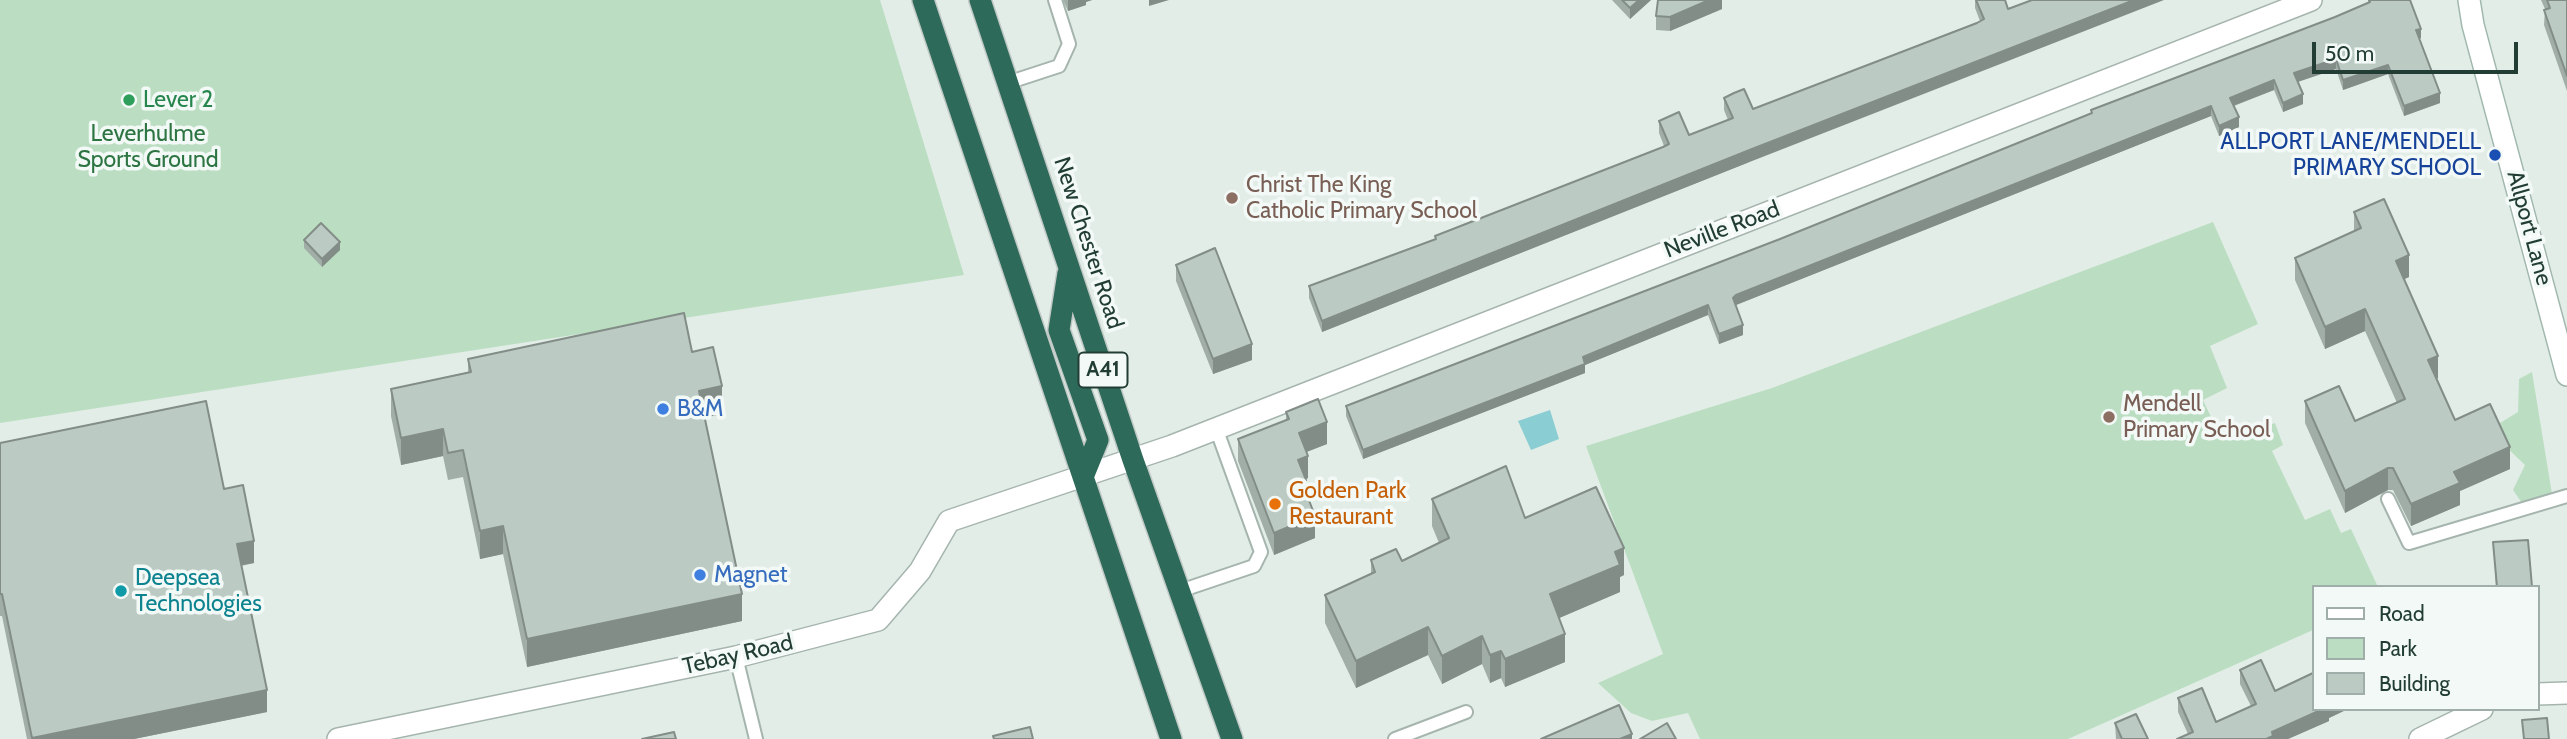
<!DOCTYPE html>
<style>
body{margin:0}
#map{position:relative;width:2567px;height:739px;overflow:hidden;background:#e3ede7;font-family:Cabin,sans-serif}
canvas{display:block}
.legend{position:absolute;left:2312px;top:585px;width:228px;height:126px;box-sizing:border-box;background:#f3f9f6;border:2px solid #9faea8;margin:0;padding:9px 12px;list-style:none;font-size:21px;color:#223e34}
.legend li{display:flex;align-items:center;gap:14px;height:35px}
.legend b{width:35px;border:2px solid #9faea8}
.scale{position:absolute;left:2312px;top:42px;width:206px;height:32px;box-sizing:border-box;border:4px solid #223e34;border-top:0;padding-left:9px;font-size:21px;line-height:24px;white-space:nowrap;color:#223e34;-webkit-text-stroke:5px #f3f9f6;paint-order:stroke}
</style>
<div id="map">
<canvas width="2567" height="739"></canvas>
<ul class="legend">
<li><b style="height:9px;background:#fff"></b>Road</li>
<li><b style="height:19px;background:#bbdec2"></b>Park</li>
<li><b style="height:19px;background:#bbcac3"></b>Building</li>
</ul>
<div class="scale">50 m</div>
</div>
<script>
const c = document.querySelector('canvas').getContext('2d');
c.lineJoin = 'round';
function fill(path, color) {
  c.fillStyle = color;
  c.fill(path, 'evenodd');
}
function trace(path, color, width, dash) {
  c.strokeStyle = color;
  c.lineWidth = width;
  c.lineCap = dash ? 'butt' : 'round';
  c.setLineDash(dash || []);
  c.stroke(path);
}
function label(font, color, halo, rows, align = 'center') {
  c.font = font + ' Cabin,sans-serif';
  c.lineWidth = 7;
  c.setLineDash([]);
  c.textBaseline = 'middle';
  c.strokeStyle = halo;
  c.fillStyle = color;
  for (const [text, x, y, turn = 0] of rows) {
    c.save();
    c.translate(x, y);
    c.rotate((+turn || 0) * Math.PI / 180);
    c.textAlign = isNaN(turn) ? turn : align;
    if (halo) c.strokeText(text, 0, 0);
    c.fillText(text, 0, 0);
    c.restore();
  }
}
fill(new Path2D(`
 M0,0H880L964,275L0,423Z
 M2213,222L2258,324L2210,346L2227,388L2203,400L2220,436L2249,421L2254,430L2275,423L2283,445L2272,451L2305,520L2330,509L2341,533L2351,529L2378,587H2313V630L2068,739H1700L1688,713L1652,721L1631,713L1598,683L1663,654L1586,446L1772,388Z
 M2532,372L2552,494L2522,503L2513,490L2525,465L2502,443L2500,423L2518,412L2519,379Z`), '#bbdec2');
fill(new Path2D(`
 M1550,410L1559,439L1531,450L1518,421Z`), '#8acdd2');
const lane = new Path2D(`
 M1007,83L1059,66L1069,44L1055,0
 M2388,499L2409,543L2567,496
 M1180,591L1254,566L1261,552L1216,428
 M736,657L756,739
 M1395,739L1466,712`);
const street = new Path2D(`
 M2537,694L2567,693
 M338,739L736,657L878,620L920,571L949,521L1172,446L2311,0
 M2420,739L2482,709`);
const secondary = new Path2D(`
 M2469,0L2473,25L2567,375`);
const highway = new Path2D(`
 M923,0L1171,739
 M980,0L1133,460L1232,739
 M1068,273L1059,330L1098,440L1083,477`);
trace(lane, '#a5b5ae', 16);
trace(street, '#a5b5ae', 24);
trace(secondary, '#a1b8ae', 24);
trace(highway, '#c1c9c6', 24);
trace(lane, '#fff', 12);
trace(street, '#fff', 21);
trace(secondary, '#fff', 21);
trace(highway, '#2e6a59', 21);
fill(new Path2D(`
 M1063,0H1092L1086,2V5L1068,11Z
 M1612,0H1651L1630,19Z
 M1722,0V9L1670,31L1656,30V16Z
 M1975,0H2005L2008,9L1747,163L1322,332L1309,298V286L1435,239V236L1664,146L1659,133V121L1689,135L1728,120L1724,110V98L1753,109L1980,21L1975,8Z
 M2368,0H2410L2421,38L2419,39L2440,103L2404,116L2388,74L2343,90L2336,69L2298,82L2303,104L2283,112L2274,90L2234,106L2239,127L2219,136L2211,116L1736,305L1743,335L1719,344L1708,315L1585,365V373L1363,459L1346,416V406L1780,239L2091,114V110L2335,17L2368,3Z
 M2541,0H2567V91L2544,25L2545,9Z
 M2354,212L2409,277L2404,279L2438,378L2437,379L2455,420L2510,469L2460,491V505L2411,526L2393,490H2388L2345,513L2305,423V401L2355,421L2397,403L2365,331L2325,349L2295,280V258L2354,232Z
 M304,240L340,250L322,267L304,248Z
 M1176,265L1252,360L1213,374L1176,281Z
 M692,352L722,414L705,417L742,621L527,667L503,554L480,559L463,477L448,480L443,456L401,465L391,416V389L468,372V359Z
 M1286,412L1327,444L1306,452L1308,478L1306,479V493L1315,538L1274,555L1238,461V439L1286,420Z
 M0,443L224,489L254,563L241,566L267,712L134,739H27L2,616H0Z
 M1432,499L1525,518L1624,575L1620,577V592L1559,618L1565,662L1505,687L1501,678L1490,683L1482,664L1442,684L1428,655L1356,688L1325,623V595L1371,574V560L1402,561L1439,543L1432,526Z
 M2493,542L2532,587H2496Z
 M2240,670L2275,691L2313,709H2348L2329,718V721L2288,739H2177L2188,734L2178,712V698L2216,722L2251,706L2240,684Z
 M2115,723L2148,739H2116Z`), '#a1aea8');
fill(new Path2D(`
 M1068,0H1092L1086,2V5L1068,11Z
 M1149,0H1169L1149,6Z
 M1639,0H1651L1630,19V8Z
 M1709,0H1722V9L1670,31V17Z
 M2134,0H2164L1747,163L1322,332V321L1747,151Z
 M2421,29V38L2416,40V30Z
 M2336,59V69L2294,83V73Z
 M2388,65V74L2343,90V80Z
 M2274,80V90L2230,107V98Z
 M2440,93V103L2404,116V106Z
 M2303,94V104L2283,112V103Z
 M2211,106V116L1736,305L1733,298L1736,295Z
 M2239,117V127L2219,136V126Z
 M340,242V250L322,267V259Z
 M2409,255V277L2396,283V261Z
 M1708,305V315L1585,365V373L1363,459V450Z
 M2365,309V331L2325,349V327Z
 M1743,325V335L1719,344V334Z
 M1252,344V360L1213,374V359Z
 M2438,356V378L2428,382V360Z
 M722,386V414L699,419V391Z
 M1327,422V444L1299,455V433Z
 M443,429V456L401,465V438Z
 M2510,447V469L2460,491V505L2411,526V504L2454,472Z
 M1308,456V478L1298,482V460Z
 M2388,468V490L2345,513V491Z
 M1306,480V502L1302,482Z
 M1315,516V538L1274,555V533Z
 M503,526V554L480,559V531Z
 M254,541V563L237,566V544Z
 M1624,548V575L1620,577V592L1550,622V594L1615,552Z
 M742,594V621L527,667V639Z
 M1428,627V655L1356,688V661Z
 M1565,634V662L1505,687V659Z
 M1482,636V664L1442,684V656Z
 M1501,651V678L1490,683V655Z
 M267,690V712L134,739H32V738Z
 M2323,709H2348L2329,718V721L2288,739H2266L2272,732Z
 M1632,734V739H1620Z`), '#838d88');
const building = new Path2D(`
 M1622,0H1639L1630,8Z
 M1658,0H1709L1670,17L1656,16Z
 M1976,0H2005L2008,9L2032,0H2134L1747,151L1322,321L1309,286L1436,239L1435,236L1663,147L1669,144L1659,121L1679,112L1689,135L1733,118L1724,98L1734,93L1744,89L1753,109L1977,23L1984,19Z
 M2369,0H2410L2421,29L2416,30L2440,93L2404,106L2388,65L2343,80L2336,59L2294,73L2303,94L2283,103L2274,80L2230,98L2239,117L2219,126L2211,106L1736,295L1733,298L1743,325L1719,334L1708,305L1583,357L1585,364L1363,450L1346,406L1780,239L2092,113L2091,110L2335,17L2370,2Z
 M2547,0H2567V76L2544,10L2550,8Z
 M2384,199L2409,255L2396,261L2438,356L2428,360L2455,420L2490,404L2510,447L2454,472L2460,483L2411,504L2393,468H2388L2345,491L2305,401L2339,386L2355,421L2405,399L2365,309L2325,327L2295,258L2361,228L2354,212Z
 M321,223L340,242L322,259L304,240Z
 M1215,248L1252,344L1213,359L1176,265Z
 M684,313L692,352L713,347L722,386L699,391L742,594L527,639L503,526L480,531L463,450L448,453L443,429L401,438L391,389L471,372L468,359Z
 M1318,399L1327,422L1299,433L1308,456L1298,460L1306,480L1302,482L1315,516L1274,533L1238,439L1289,419L1286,412Z
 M206,401L224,489L243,485L254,541L237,544L267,690L32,738L2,594H0V443Z
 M1506,466L1525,518L1596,487L1624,548L1615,552L1620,565L1550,594L1565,634L1505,659L1501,651L1490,655L1482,636L1442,656L1428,627L1356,661L1325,595L1375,572L1371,560L1396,549L1402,561L1449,538L1432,499Z
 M2528,540L2532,587H2497L2493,542Z
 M2261,660L2275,691L2313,673V709H2323L2272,732L2273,736L2266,739H2177L2193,732L2178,698L2202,688L2216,722L2256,704L2240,670Z
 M1619,705L1632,734L1620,739H1541Z
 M2136,714L2148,739H2122L2115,723Z
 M2547,718L2549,739H2524L2522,720Z
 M1667,723L1676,739H1640Z
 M1030,727L1033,739H994L993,736Z
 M674,732L676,739H642Z`);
fill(building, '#bbcac3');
trace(building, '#838d88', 2);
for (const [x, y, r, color] of [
 [129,100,7,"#2e9e5b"],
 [2495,155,7,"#1a4fb4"],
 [1232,198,7,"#8d6e63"],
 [663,409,7,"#3f7fe0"],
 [2109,417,7,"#8d6e63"],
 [1275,504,7,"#e8710a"],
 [700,575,7,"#3f7fe0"],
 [121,591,7,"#0f9aa8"]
]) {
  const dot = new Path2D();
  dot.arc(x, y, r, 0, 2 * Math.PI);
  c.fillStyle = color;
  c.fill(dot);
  trace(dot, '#f3f9f6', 2.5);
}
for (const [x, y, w] of [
 [1103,370,49]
]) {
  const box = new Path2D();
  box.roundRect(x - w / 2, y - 17.5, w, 35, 5);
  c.fillStyle = '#f3f9f6';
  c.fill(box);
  trace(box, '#223e34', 2);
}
label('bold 21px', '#223e34', null, [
 ["A41",1103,370]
]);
label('23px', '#27864d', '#f3f9f6', [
 ["Lever 2",143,100]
], 'left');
label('23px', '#2c7542', '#f3f9f6', [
 ["Leverhulme",148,134],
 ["Sports Ground",148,160]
]);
label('23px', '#164399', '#f3f9f6', [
 ["ALLPORT LANE/MENDELL",2481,142],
 ["PRIMARY SCHOOL",2481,168]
], 'right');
label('23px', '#785e54', '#f3f9f6', [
 ["Christ The King",1246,185],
 ["Catholic Primary School",1246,211],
 ["Mendell",2123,404],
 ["Primary School",2123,430]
], 'left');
label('23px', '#223e34', '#f3f9f6', [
 ["Allport Lane",2529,228,75],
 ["Neville Road",1722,230,-21],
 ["New Chester Road",1088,243,72],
 ["Tebay Road",738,655,-13]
]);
label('23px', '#366cbe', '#f3f9f6', [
 ["B&M",677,409],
 ["Magnet",714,575]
], 'left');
label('23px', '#c56008', '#f3f9f6', [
 ["Golden Park",1289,491],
 ["Restaurant",1289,517]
], 'left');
label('23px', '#0d838f', '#f3f9f6', [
 ["Deepsea",135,578],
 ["Technologies",135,604]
], 'left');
</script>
